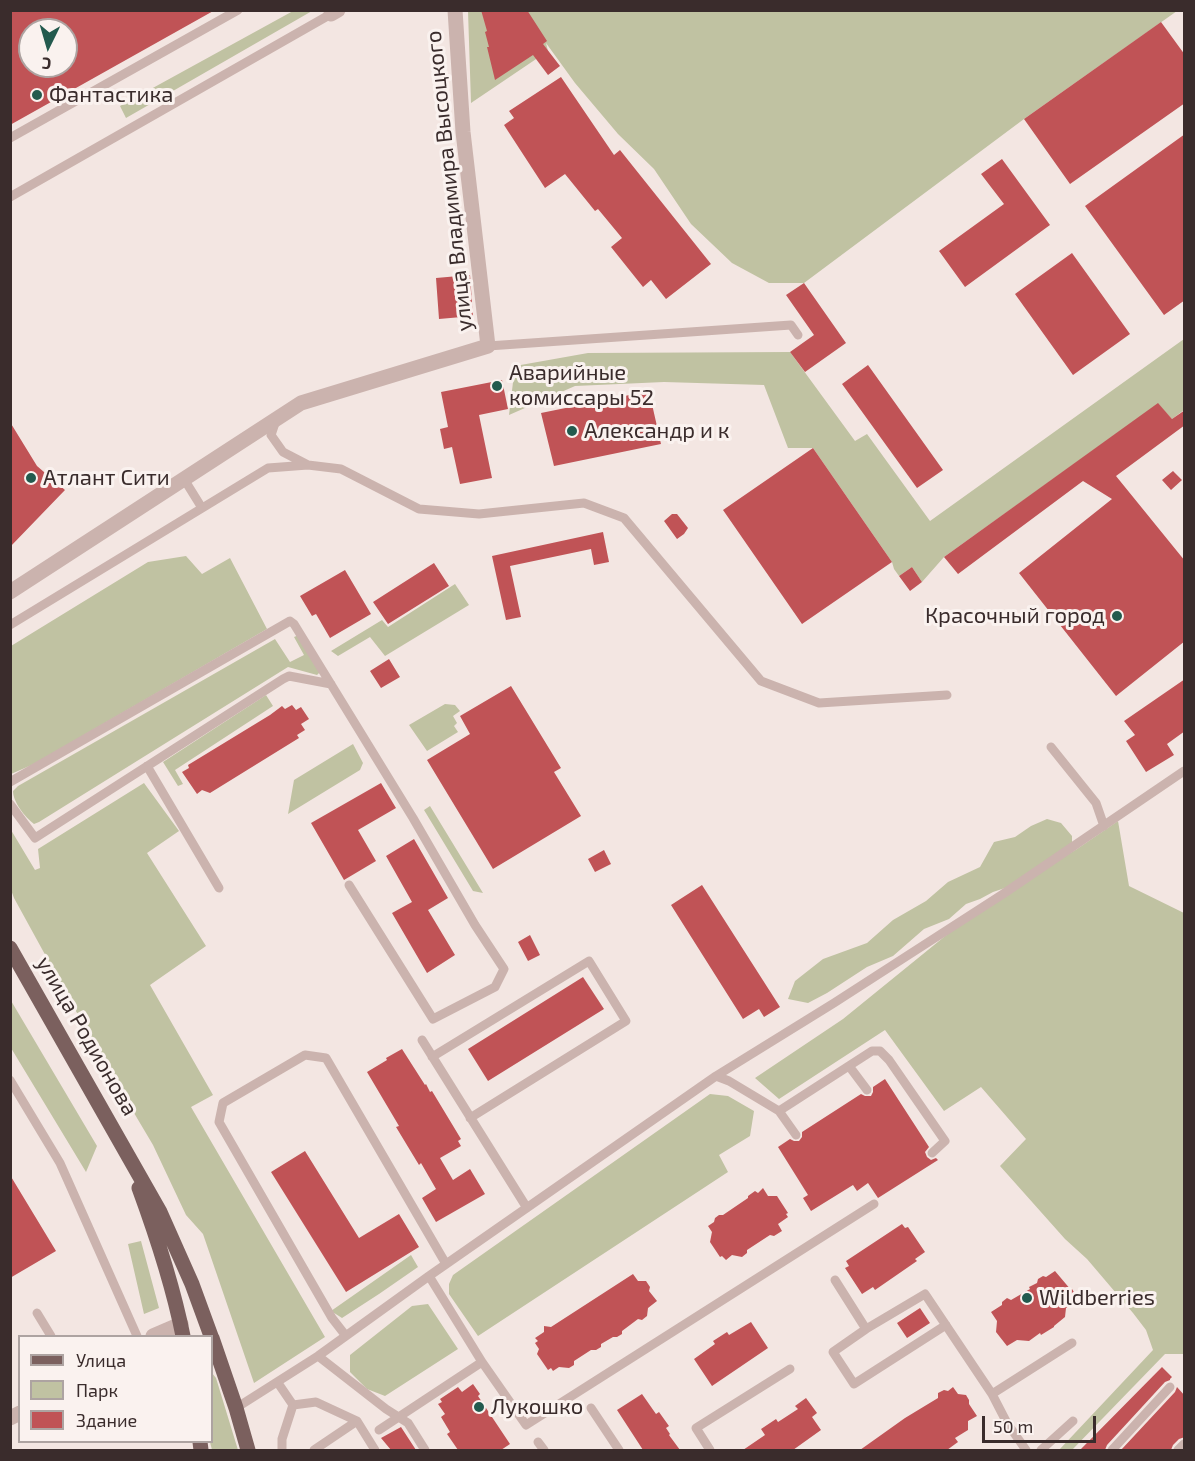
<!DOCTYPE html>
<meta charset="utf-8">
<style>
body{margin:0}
#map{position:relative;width:1195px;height:1461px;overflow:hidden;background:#f3e6e2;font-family:"Exo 2",sans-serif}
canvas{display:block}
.frame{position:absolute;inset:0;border:12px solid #3a2c2c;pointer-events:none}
.legend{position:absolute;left:18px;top:1335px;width:195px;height:108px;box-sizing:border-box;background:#faf2ef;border:2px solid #ada3a1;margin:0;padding:8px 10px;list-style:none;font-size:18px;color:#3a2c2c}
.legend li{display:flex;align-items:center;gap:12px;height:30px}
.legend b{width:30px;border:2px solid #ada3a1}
.north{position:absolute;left:18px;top:18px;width:60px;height:60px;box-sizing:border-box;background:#faf2ef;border:2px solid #ada3a1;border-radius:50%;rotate:185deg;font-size:16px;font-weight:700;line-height:24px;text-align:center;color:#3a2c2c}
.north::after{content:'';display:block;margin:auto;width:21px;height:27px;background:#235a4e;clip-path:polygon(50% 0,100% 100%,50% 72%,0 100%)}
.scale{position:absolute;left:982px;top:1416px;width:114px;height:27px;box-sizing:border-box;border:3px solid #3a2c2c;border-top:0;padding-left:8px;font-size:18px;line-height:21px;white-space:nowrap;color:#3a2c2c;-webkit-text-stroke:4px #faf2ef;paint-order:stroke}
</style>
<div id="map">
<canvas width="1195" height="1461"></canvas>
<div class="frame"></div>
<ul class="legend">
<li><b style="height:8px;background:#7b605e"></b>Улица</li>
<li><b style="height:16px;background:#c0c2a2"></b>Парк</li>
<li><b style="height:16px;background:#c05356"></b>Здание</li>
</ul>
<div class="north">С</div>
<div class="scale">50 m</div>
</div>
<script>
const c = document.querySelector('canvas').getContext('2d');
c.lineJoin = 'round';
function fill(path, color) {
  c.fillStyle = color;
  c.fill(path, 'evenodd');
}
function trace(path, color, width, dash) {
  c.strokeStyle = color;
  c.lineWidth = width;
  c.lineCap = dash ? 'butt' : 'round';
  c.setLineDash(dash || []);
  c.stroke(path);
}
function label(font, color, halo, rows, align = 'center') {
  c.font = font + ' "Exo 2",sans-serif';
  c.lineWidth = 6;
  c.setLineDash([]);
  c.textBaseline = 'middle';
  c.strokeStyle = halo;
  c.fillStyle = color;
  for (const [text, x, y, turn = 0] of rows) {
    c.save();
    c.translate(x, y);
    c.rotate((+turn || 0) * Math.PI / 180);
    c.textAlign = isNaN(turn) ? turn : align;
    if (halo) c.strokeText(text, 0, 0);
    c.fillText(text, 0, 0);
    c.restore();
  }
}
fill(new Path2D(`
 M293,11H312L126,118L120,106Z
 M468,11H1177L1024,119L804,283H769L732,263L691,224L654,169L618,134L575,83L546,43L548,51L471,103Z
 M1184,339V410L1172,419L1158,404L944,557L922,582L912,567L899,576L894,569L892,562L813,448H788L764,385L664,382L575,386L509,415L515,366L588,353L790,352L855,441L867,434L930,521Z
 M186,556L202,574L230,558L267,629L34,764L11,774V646L148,562Z
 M455,584L469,605L385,656L370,637L338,656L331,651L382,620L388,627Z
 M299,635L320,672L317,675L288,667L39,822L34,824C25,817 13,802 13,791L18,786L275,639L290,662L304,655L294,637Z
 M266,695L273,706L175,770L183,784L178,786L163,762Z
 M445,704L455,705L460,711L453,716L457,723L454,726L458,732L427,751L409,725Z
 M353,744L363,763L360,770L288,814L294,780Z
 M144,783L179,831L147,853L206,946L150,985L213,1095L191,1107L325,1337L254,1383L203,1234L186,1215L153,1145L105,1064L14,898L11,890V830L35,870L40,868L38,849Z
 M430,806L483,893L473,891L424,810Z
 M1047,819L1061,823L1072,836V847L1060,859L1077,849L1118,821L1129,886L1184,913V1354H1165L1072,1450H1059L1153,1350L1146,1330L1133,1313L1087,1259L1065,1239L1000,1166L1026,1139L981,1087L944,1111L885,1030L779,1099L755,1078L843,1019L992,898L1008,887L993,892L980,899L966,904L949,919L924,929L893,956L867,967L827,993L808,1003L788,999L795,981L823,959L867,943L893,920L926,901L948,882L980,867L994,842L1015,837L1031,826Z
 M10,999L97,1146L86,1172L11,1048Z
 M710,1094L728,1096L754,1111L750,1136L719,1155L728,1172L478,1336L449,1294V1284L453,1275Z
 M141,1241L159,1308L144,1314L128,1244Z
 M411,1255L418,1267L379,1294L342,1318L331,1311Z
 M428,1304L458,1349L385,1396L367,1389L350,1372V1355L412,1306Z
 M212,1373L216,1378L238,1450H212L210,1442H212Z`), '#c0c2a2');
fill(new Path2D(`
 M10,10H215L10,125ZM30,30H66V66H30Z
 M481,10H527L547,41L543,44L560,66L548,75L533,55L495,80L487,47H489L485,32L487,31Z
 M1161,22L1185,55V103L1070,184L1024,119Z
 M561,77L614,155L620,150L711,264L666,299L651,280L643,287L611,247L622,238L598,209L595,211L565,174L545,188L504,125L514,118L509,111Z
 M1185,134V300L1164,315L1085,206Z
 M1002,159L1050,225L965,287L939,251L1004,204L981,174Z
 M1072,253L1130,334L1073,375L1015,294Z
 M470,275L473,316L439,319L436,278Z
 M804,283L846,343L805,372L790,352L814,335L786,295Z
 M868,365L943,470L917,488L842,384Z
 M502,380L508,409L479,415L492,478L460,484L452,447L444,449L440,429L448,427L441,392Z
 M649,391L661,444L554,466L541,413Z
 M1158,403L1172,419L1185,410V425L1116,476L1185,561V641L1116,696L1019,573L1112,499L1083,481L958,574L944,557Z
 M10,422L37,466L65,490L10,547Z
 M813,448L892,562L802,624L723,510Z
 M1173,471L1182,480L1171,490L1162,480Z
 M672,514H677L688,528L684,534L677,539L664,521Z
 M603,532L609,562L594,565L591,549L510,566L521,617L506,620L492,556Z
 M434,563L449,586L388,624L373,602Z
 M912,567L922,582L910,591L899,576Z
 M345,570L371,614L330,638L316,614L312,616L300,596Z
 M389,659L400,677L381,688L370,671Z
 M1185,679V731L1167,744L1174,755L1146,772L1126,741L1135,735L1124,721Z
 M511,686L561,768L554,772L581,816L493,869L427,760L470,734L460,716Z
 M292,705L296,710L301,707L309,719L301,724L305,730L297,735L299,738L210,793L202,790L197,794L182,772L189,768L188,765L270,715L282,706L285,709Z
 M381,783L396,808L358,830L376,861L344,880L311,823Z
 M414,839L448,898L428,910L455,955L427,973L392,913L412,902L386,856Z
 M604,850L611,864L595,872L588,859Z
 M702,885L780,1007L764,1017L759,1009L743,1019L671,905Z
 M530,935L540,955L528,961L518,942Z
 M583,977L604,1009L488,1081L468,1049Z
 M402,1049L425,1085L426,1084L430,1092L432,1091L461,1139L458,1141L461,1146L440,1158L453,1180L470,1169L485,1194L436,1222L422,1198L436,1189L421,1163L419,1165L396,1127L399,1126L367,1072L387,1060L386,1058Z
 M885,1079L929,1147L925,1152L927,1157L931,1160L936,1158L938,1160L878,1198L868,1183L857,1191L853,1185L811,1211L803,1198L808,1195L778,1147L790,1139L794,1141H799L802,1137V1132L861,1094L865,1096H871L873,1092V1087Z
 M305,1151L359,1238L399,1214L419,1247L346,1292L271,1172Z
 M10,1175L56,1251L10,1278Z
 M763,1188L768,1196H777L788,1213L786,1214L788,1217L778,1224L782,1231L774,1236L770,1235L747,1250V1253L742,1257L732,1255L726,1260L722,1256L720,1257L710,1242L712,1232L708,1226L714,1222L715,1218L719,1215H723L748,1198V1196L755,1191L758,1193Z
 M902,1224L905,1228L908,1227L925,1252L915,1259L917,1261L875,1290L873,1287L862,1294L845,1268L849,1266L846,1261Z
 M1055,1271L1071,1290L1072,1289L1079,1300L1066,1308L1065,1317L1054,1326V1327L1041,1335L1040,1333L1029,1341L1017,1340L1007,1346L996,1332L997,1321L991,1312L1002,1305V1302L1007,1298L1011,1300L1030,1289L1029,1287L1037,1283L1038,1279L1043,1276L1046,1277Z
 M633,1274L638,1281H646L650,1287L649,1291L657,1301L648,1308L647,1316L642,1320L638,1319L622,1331V1334L617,1337H613L601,1344V1347L596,1350H591L574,1361V1365L569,1368L559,1367L553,1371L551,1368L548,1370L537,1354L539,1349L535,1343L538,1341L535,1338L544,1332V1326L551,1327Z
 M920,1308L930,1323L907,1338L897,1323Z
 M751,1322L768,1348L712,1386L694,1359L715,1344L713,1341L727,1332L729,1335Z
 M1162,1367L1172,1377L1170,1379V1380L1165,1382L1107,1445L1105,1450H1080Z
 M473,1384L480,1394L478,1396L510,1444L501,1450H458L447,1434L450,1432L441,1417L445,1414L438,1404L442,1402L440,1399L458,1387L462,1392Z
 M953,1387L958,1394L966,1395L969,1400V1404L977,1416L968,1421V1430L955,1438L958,1442L947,1450H860L905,1418L938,1398V1393L944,1390L948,1391Z
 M1177,1387L1185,1396V1437L1179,1439L1173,1445L1171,1450H1121L1175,1392Z
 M642,1394L656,1414L659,1412L669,1426L666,1428L670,1434L669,1435L680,1450H643L617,1410Z
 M806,1398L817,1413L812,1417L821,1430L793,1450H743L765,1435L761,1429L776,1419L778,1422L798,1409L795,1406Z
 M401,1427L416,1450H391L381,1438Z`), '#c05356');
trace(new Path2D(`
 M10,138L238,10
 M10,197L331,14L332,11
 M488,346L791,325L798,335
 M276,420L271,435L283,452L308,465
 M184,479L202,508
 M10,625L268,468L308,465L341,469L419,509L479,514L584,503L624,518L761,681L819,703L947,695
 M1051,747L1096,803L1104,826
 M147,766L219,888
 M10,782L290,621L294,624L413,818L475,925L504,969L495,987L433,1019L349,885
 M10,804L35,838L283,679L289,676L331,684
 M422,1040L527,1208
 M432,1057L589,961L626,1021L470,1118
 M849,1066L867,1090
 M716,1076L834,1003L1003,894L1184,771
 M10,1080L60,1163L137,1336
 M779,1111L796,1135
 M429,1276L482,1362L526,1425L874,1204
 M835,1280L866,1329L925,1294L992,1394L1007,1423L1026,1450
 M37,1313L51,1336
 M866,1329L833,1352L854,1384L946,1325
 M346,1336L332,1318L219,1122L223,1103L305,1055L326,1058L446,1264
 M318,1356L386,1409L408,1423L425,1450
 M278,1383L293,1405L282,1439V1450
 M992,1394L1072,1343
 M293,1405L316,1402L357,1421L375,1450
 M236,1408L318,1356L429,1276L716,1076L729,1081L779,1111L872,1051H880L889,1060L945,1141L932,1153
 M591,1408L619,1450
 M379,1430L482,1362
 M538,1442L544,1450
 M314,1450L357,1421
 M710,1450L696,1428L790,1369
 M1041,1450L1073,1421
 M1112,1450L1170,1387
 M1178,1450L1184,1444`), '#cbb3ae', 9);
trace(new Path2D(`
 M331,14L338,10
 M10,592L301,403L488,346L463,132L455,10
 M153,1336L181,1324
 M10,1418L20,1413`), '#cbb3ae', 15);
trace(new Path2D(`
 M10,948L160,1212L192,1284L211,1336
 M139,1188C157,1237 173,1286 183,1336
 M212,1338L236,1408L248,1450
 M200,1442L201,1450`), '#7b605e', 15);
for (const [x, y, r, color] of [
 [37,95,6,"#235a4e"],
 [497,386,6,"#235a4e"],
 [572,431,6,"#235a4e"],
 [31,478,6,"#235a4e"],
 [1117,616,6,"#235a4e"],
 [1027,1298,6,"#235a4e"],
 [479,1407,6,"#235a4e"]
]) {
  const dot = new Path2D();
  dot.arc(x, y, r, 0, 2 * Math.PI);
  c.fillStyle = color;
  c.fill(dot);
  trace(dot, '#faf2ef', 2);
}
label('22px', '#3a2c2c', '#faf2ef', [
 ["Фантастика",49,95],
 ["Аварийные",509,373],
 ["комиссары 52",509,398],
 ["Александр и к",584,431],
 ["Атлант Сити",43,478],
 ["Красочный город",1105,616,"right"],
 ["Wildberries",1039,1298],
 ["Лукошко",491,1407]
], 'left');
label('22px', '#3a2c2c', '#faf2ef', [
 ["улица Владимира Высоцкого",449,181,-96],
 ["улица Родионова",87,1036,60]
]);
</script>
